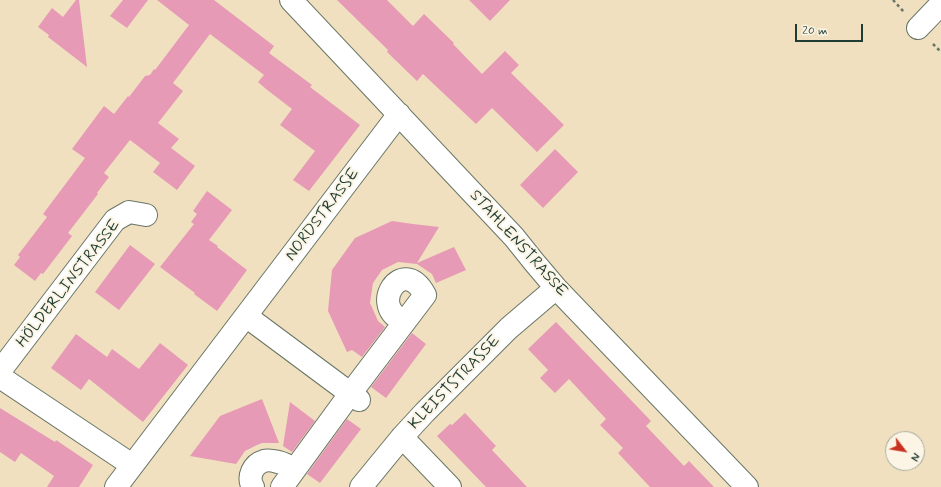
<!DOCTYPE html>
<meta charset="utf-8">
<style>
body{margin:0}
#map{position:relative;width:941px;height:487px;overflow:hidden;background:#f0e0c0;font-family:Mynerve,sans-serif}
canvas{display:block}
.north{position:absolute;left:885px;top:431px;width:40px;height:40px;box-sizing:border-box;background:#fcf5e5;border:1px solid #a4ab9e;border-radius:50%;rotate:121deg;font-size:11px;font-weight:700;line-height:16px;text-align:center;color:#1f3d34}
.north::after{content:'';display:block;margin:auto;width:14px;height:18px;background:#c8321e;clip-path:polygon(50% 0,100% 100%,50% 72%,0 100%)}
.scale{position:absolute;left:795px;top:24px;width:68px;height:18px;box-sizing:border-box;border:2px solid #1f3d34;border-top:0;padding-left:5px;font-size:12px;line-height:14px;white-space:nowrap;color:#1f3d34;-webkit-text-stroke:3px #fcf5e5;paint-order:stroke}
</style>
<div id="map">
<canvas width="941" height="487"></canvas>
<div class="north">N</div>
<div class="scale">20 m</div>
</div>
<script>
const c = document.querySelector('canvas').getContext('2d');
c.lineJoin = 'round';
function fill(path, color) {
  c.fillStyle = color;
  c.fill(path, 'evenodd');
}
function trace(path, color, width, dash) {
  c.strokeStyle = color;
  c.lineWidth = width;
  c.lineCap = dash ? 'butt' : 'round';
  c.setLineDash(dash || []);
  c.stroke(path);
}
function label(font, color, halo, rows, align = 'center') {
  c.font = font + ' Mynerve,sans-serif';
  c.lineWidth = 4;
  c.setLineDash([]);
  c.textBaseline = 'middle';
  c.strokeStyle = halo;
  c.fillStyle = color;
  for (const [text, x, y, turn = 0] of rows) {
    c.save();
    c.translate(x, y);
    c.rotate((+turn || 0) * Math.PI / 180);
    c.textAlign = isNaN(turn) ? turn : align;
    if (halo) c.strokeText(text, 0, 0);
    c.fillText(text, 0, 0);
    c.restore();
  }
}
fill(new Path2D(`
 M76,0H79L87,67L48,37L49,35L38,27L52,8L63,17Z
 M123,0H148L127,28L110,16Z
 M157,0H214L274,46L269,53L312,85L310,87L360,125L309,191L293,180L315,151L280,125L292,109L266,89L258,82L264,75L210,34L173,83L183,91L158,123L179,139L171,148L195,166L177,190L153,172L160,163L130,140L104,173L109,177L97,193L98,194L68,233L72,236L43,274L41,273L35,281L14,265L20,257L18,255L47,217L43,214L85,158L72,149L104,106L114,114L128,96L129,97L145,76L150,75L154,69L155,70L189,25Z
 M337,0H387L413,26L424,14L454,43L453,44L482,74L505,51L519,65L511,73L564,125L537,152L492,108L476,124L423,74L417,81L387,52L388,50Z
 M469,0H510L490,21Z
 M555,149L578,172L543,208L520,185Z
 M207,191L232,210L209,240L218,246L217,247L247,270L217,311L194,294L195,293L160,267L194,224L191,222L197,214L193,211Z
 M392,221L413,224L439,227L417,263L454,247L466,270L436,283L432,274L417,264L398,262L382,270L373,283L370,303L378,321L385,327L362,357L352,350L347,352L328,311L332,270L355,238Z
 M130,245L155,264L119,310L95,292Z
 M556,322L651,421L646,426L684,466L689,461L714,487H650L618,453L623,448L600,425L606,419L569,379L555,393L540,378L548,370L528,349Z
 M412,333L426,344L386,398L371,387Z
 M76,334L107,357L112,349L139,369L160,343L188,365L143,422L89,379L81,390L51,368Z
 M262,399L279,443H262L255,446L245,451L236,464L190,456L220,416Z
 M290,402L315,421L292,452L283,446Z
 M0,408L55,442L56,440L93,465L79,487H47L54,476L21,453L15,462L0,452Z
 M465,413L496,446L492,450L527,487H486L437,436L450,424L452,425Z
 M347,419L361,429L320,483L307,474Z`), '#e69ab5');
const minor = new Path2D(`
 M291,0L514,237L534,262L556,288L747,487
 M918,28L941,4
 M246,316L359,400
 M0,371L115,220L129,212L146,215
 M0,377L132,465
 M402,437L450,487
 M116,487L399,114
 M253,487C247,477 253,464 264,461C270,459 285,463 289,467C290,468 292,471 292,472
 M282,487L350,394L425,295C402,252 367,309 405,321
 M361,487L402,437L425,412L509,328L556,288`);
trace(minor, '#687665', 24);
trace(new Path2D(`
 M893,0L904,12
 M933,44L941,52`), '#687665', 2.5, [3, 3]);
trace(minor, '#fff', 22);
label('16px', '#1f3d34', '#fcf5e5', [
 ["NORDSTRASSE",323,215,-53],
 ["STAHLENSTRASSE",518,244,48],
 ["HÖLDERLINSTRASSE",69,284,-52],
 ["KLEISTSTRASSE",455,383,-46]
]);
</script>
